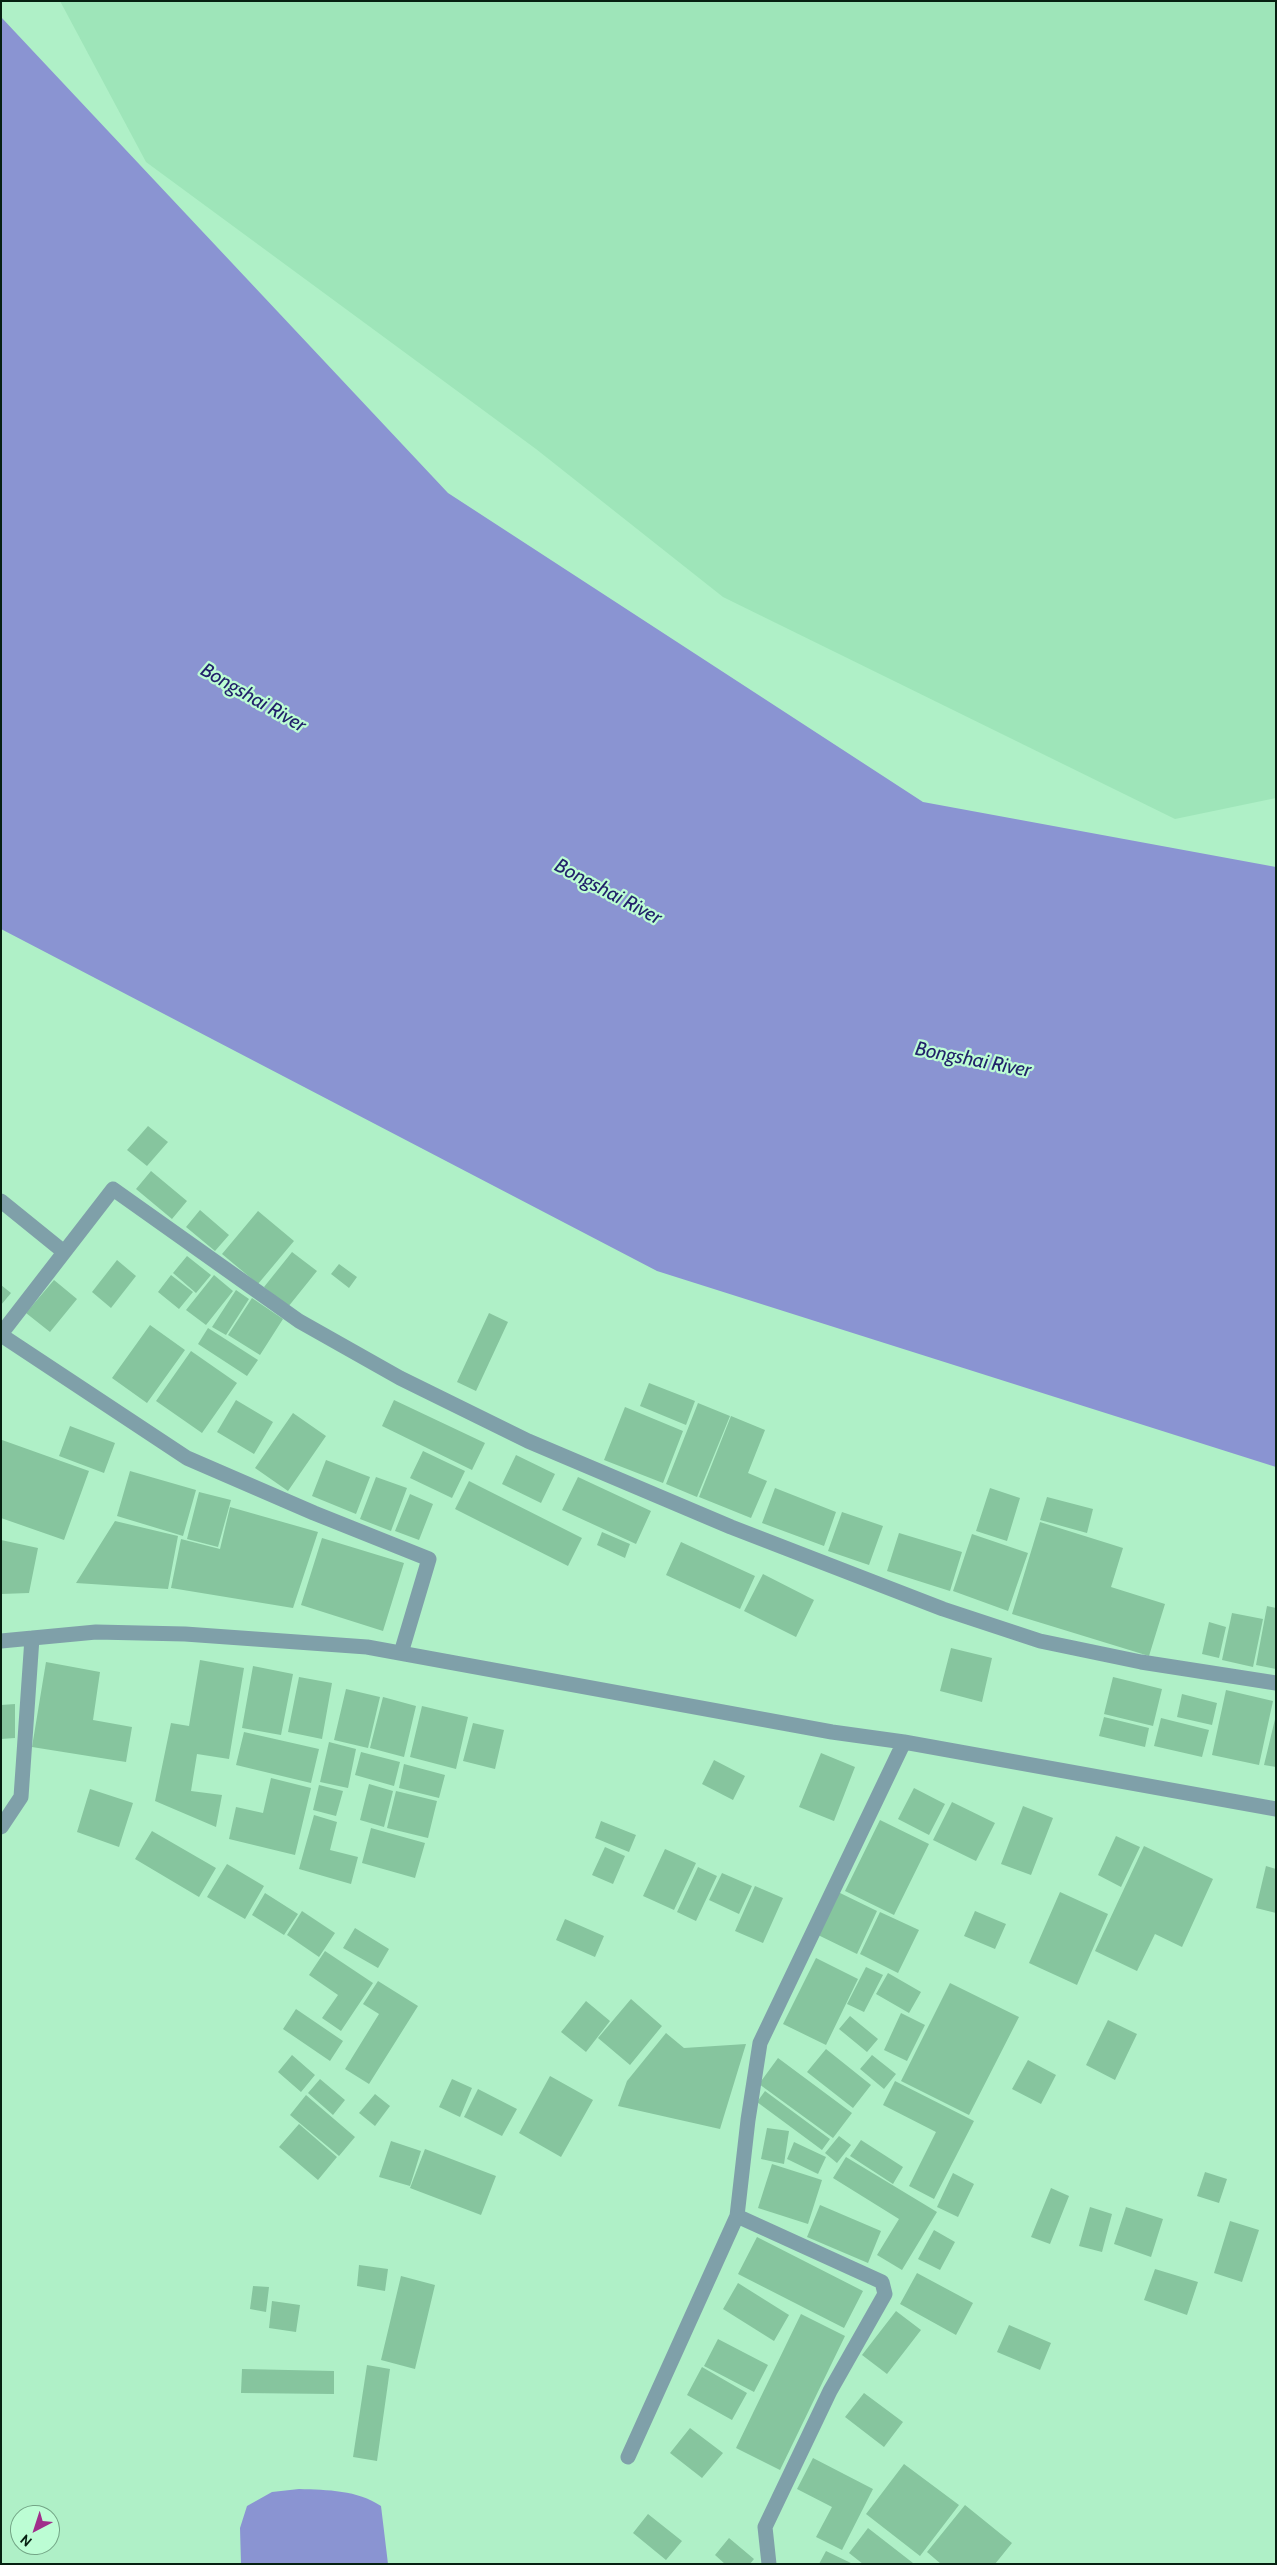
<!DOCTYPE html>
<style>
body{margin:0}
#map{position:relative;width:1277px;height:2565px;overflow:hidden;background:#aff0c7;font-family:Cabin,sans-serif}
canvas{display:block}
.frame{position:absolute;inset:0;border:2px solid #062011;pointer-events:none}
.north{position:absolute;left:10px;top:2505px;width:50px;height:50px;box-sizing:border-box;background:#bcfdd4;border:1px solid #73a586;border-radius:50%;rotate:220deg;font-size:14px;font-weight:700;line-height:20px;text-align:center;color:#062011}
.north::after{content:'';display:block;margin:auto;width:18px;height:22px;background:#a02e8b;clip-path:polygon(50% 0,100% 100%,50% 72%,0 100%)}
</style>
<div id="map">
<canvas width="1277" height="2565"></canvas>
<div class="frame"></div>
<div class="north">N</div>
</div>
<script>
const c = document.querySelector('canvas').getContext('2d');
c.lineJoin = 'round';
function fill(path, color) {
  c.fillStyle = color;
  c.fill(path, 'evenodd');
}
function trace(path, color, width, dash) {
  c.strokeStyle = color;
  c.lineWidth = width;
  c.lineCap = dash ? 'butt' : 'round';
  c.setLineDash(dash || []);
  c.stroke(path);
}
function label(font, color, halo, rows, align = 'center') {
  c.font = font + ' Cabin,sans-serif';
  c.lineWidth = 4.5;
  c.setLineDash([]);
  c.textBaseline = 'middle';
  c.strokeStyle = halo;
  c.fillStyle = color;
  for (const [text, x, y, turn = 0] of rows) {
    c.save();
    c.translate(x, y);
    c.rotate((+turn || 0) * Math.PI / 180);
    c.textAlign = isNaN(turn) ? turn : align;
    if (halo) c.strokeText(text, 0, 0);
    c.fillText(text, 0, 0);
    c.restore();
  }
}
fill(new Path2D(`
 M60,1H1276V798L1175,819L723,597L536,449L146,162Z`), '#9ee5b9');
fill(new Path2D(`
 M1,17L448,493L923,802L1276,867V1467L657,1271L1,929Z
 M299,2489C328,2490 357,2490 381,2506L388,2564H241L240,2528L247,2506L272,2492Z`), '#8a94d2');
fill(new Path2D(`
 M148,1126L168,1142L147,1166L127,1150Z
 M151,1171L187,1201L172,1219L136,1189Z
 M200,1210L229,1235L215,1251L186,1227Z
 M258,1211L294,1241L258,1284L222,1254Z
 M292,1252L317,1271L288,1307L264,1287Z
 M187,1256L211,1275L196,1293L173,1273Z
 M117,1260L136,1276L111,1308L92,1292Z
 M339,1264L357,1277L349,1288L331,1274Z
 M171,1275L193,1292L179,1309L158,1292Z
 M214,1275L233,1291L206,1325L186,1310Z
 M54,1280L77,1299L50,1332L26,1313Z
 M1,1285L11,1293L1,1305Z
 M236,1290L249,1299L226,1335L212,1327Z
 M252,1298L283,1319L260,1355L228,1335Z
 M489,1313L508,1322L476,1391L457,1382Z
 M150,1325L185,1350L147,1403L112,1378Z
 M208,1328L258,1360L247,1376L198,1344Z
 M191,1351L237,1383L202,1433L156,1401Z
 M649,1383L695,1401L686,1425L640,1406Z
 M236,1400L273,1422L254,1454L217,1432Z
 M394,1400L485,1443L472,1470L382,1426Z
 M698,1403L730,1416L697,1497L666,1484Z
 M625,1407L683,1431L663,1483L604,1460Z
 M293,1413L326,1436L288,1491L255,1468Z
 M731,1416L765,1430L748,1473L767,1481L751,1518L699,1497Z
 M70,1426L115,1443L104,1473L59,1456Z
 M2,1440L89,1471L64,1540L1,1518Z
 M423,1451L465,1471L452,1498L410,1478Z
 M516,1455L555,1474L541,1503L502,1484Z
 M326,1460L370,1477L356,1514L312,1496Z
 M130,1471L196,1490L183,1536L117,1516Z
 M376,1477L407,1488L391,1531L360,1519Z
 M578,1477L651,1511L636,1544L562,1510Z
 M469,1481L582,1538L568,1566L455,1509Z
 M775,1488L836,1512L824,1546L762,1523Z
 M990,1488L1020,1498L1007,1541L976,1531Z
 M199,1492L231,1500L218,1547L187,1539Z
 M410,1494L433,1504L419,1540L395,1531Z
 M1047,1497L1093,1509L1087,1533L1040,1520Z
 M230,1507L318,1532L293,1608L171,1588L181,1539L220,1549Z
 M842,1512L883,1526L869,1565L828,1551Z
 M115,1521L178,1536L168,1589L76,1583Z
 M1040,1522L1123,1548L1111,1587L1165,1604L1149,1656L1012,1614Z
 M602,1532L630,1544L625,1558L597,1545Z
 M899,1533L962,1552L950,1591L887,1571Z
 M972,1534L1028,1553L1008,1611L953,1591Z
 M322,1538L404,1563L383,1631L301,1605Z
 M1,1540L38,1548L29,1593L1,1594Z
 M681,1542L755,1576L740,1609L666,1575Z
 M763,1574L814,1600L796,1637L744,1611Z
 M1267,1606L1276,1608V1669L1256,1665Z
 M1232,1613L1263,1619L1253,1667L1222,1660Z
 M1209,1622L1226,1627L1219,1658L1202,1654Z
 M951,1648L992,1658L982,1702L940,1691Z
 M200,1660L244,1668L229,1759L197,1754L191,1791L222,1795L216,1827L155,1801L171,1723L189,1726Z
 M46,1662L100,1672L93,1720L132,1727L126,1762L32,1747Z
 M253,1666L293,1674L281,1735L242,1728Z
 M299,1677L332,1683L322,1739L288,1732Z
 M1113,1677L1162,1689L1153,1726L1104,1714Z
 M346,1689L380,1697L368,1748L334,1740Z
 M1226,1690L1273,1701L1259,1765L1212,1755Z
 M1182,1694L1217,1703L1212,1725L1177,1717Z
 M383,1697L416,1706L404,1757L370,1748Z
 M15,1704V1738L1,1739V1705Z
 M422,1706L468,1717L456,1769L410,1757Z
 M1276,1715V1767L1264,1765Z
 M1104,1717L1149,1728L1145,1747L1099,1736Z
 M1161,1718L1209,1730L1202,1757L1154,1746Z
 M473,1723L504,1730L495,1769L463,1761Z
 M244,1732L319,1749L311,1783L236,1765Z
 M329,1742L356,1749L348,1788L320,1782Z
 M361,1752L400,1762L394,1786L355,1775Z
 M821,1753L855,1767L834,1821L799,1807Z
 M714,1760L745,1776L733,1800L702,1784Z
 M404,1764L445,1775L439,1798L399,1788Z
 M271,1778L311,1788L295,1855L229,1839L236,1807L263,1813Z
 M369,1784L393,1791L384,1827L360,1820Z
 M319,1785L343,1791L336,1816L313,1810Z
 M914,1788L945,1804L929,1835L898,1819Z
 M90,1789L133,1803L119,1847L77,1832Z
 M396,1791L437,1801L428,1838L387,1828Z
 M952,1802L995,1823L976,1861L933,1840Z
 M1023,1806L1053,1818L1031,1875L1001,1864Z
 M314,1815L337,1822L330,1850L358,1857L351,1884L299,1869Z
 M880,1820L929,1844L894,1915L845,1891Z
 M601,1821L636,1835L629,1852L595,1838Z
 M371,1828L425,1843L415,1878L362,1863Z
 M152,1831L216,1868L199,1897L135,1859Z
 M1116,1836L1140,1847L1121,1887L1098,1875Z
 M1144,1846L1213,1879L1182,1947L1155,1934L1137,1971L1095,1951Z
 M605,1847L625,1856L613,1884L592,1875Z
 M665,1849L696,1863L674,1910L643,1896Z
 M227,1864L264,1886L245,1919L207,1897Z
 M1266,1866L1276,1869V1913L1256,1908Z
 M698,1867L717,1876L696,1921L677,1912Z
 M722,1873L752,1886L739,1914L709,1900Z
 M755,1886L783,1898L763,1943L735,1931Z
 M838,1892L877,1911L857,1954L818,1935Z
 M1060,1892L1108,1914L1077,1985L1029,1963Z
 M265,1893L298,1914L284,1935L252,1915Z
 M302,1911L335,1933L319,1957L287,1935Z
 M975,1911L1006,1924L995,1949L964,1936Z
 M880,1912L919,1930L898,1973L860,1954Z
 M565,1919L604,1936L595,1957L556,1940Z
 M355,1928L389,1949L378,1968L343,1948Z
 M325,1951L373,1983L341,2031L322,2018L338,1995L309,1975Z
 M816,1958L858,1979L826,2045L783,2024Z
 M866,1967L883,1975L864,2012L847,2004Z
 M888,1973L921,1992L909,2013L876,1994Z
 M378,1981L418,2006L369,2084L345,2069L379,2014L363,2004Z
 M950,1983L1019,2017L969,2115L901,2081Z
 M631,1999L662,2026L630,2065L598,2038Z
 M586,2001L610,2021L586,2052L561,2032Z
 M296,2009L343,2041L330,2061L283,2029Z
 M901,2013L925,2025L907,2061L884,2050Z
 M850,2016L878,2039L867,2052L839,2029Z
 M1108,2020L1137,2034L1115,2080L1086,2065Z
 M666,2033L684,2048L746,2044L720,2129L618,2106L627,2081Z
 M826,2049L871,2085L853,2108L807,2072Z
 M292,2055L315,2075L301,2092L278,2072Z
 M872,2055L896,2074L884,2089L860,2069Z
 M778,2058L852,2113L833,2138L759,2084Z
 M1028,2060L1056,2075L1041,2104L1012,2089Z
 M550,2076L593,2100L561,2157L519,2133Z
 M320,2079L345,2100L333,2115L308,2093Z
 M452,2079L472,2088L460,2117L439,2107Z
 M895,2081L974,2121L934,2199L909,2186L936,2132L883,2105Z
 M478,2089L517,2109L502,2136L464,2117Z
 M765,2091L830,2139L822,2150L757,2102Z
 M375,2094L390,2106L375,2126L359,2113Z
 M306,2095L355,2137L339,2156L290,2115Z
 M299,2124L337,2157L318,2180L279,2147Z
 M767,2128L789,2131L784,2164L761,2159Z
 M839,2136L851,2145L837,2163L825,2153Z
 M861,2140L903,2167L893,2184L850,2156Z
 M391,2141L421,2151L410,2186L379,2177Z
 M794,2142L826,2157L818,2174L787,2159Z
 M425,2149L496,2176L481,2215L410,2188Z
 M846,2157L937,2212L902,2270L877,2255L899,2219L833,2178Z
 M772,2164L822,2180L808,2224L758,2208Z
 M1205,2172L1227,2179L1219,2203L1197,2196Z
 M953,2173L974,2184L958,2217L937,2207Z
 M1051,2188L1069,2196L1050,2244L1031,2237Z
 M820,2205L881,2231L868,2263L807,2237Z
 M1090,2207L1112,2214L1102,2252L1079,2246Z
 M1126,2207L1163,2219L1151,2257L1114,2244Z
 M1230,2221L1259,2230L1242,2282L1214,2273Z
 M934,2230L955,2242L940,2270L918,2259Z
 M757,2237L863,2291L844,2328L738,2274Z
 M359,2265L388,2269L385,2291L357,2286Z
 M1155,2269L1198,2282L1187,2315L1144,2300Z
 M917,2273L973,2303L956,2335L900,2304Z
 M401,2276L435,2285L415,2369L381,2360Z
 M738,2283L789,2315L774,2341L723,2309Z
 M253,2286L269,2287L266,2312L250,2309Z
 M272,2301L300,2305L296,2332L269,2328Z
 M896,2311L921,2330L887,2374L862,2355Z
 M801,2314L845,2336L780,2470L736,2448Z
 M1009,2325L1051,2343L1040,2370L997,2352Z
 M718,2339L768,2365L754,2392L704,2366Z
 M367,2365L390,2369L377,2461L353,2457Z
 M702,2367L747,2393L732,2420L687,2395Z
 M242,2369L334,2371V2394L241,2393Z
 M864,2393L903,2422L884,2447L845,2417Z
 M690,2428L723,2453L702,2478L670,2453Z
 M813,2458L873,2489L842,2550L816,2537L832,2507L797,2489Z
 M904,2464L959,2505L920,2556L866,2514Z
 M965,2505L1012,2543L995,2564H941L927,2552Z
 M648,2514L682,2541L666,2560L633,2533Z
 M868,2528L913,2563V2564H863L849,2553Z
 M729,2538L754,2559L750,2564H725L715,2555Z
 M826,2551L853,2564H819Z`), '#86c59e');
trace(new Path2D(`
 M1,1201L64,1252
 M1,1334L113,1189L299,1321L400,1378L528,1441L731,1527L943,1609L1040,1641L1141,1662L1276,1683
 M1,1335L187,1458L314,1513L429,1559L401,1653
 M1,1641L96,1632L185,1634L367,1647L832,1732L904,1742L1276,1809
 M1,1827L21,1797L32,1638
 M737,2216L882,2282L885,2294L830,2391L765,2527L769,2564
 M628,2457L737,2216L748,2120L760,2043L904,1742`), '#7fa0a9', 15);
label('italic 20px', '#22226a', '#bcfdd4', [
 ["Bongshai River",253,698,30],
 ["Bongshai River",608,892,28],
 ["Bongshai River",973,1060,11]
]);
</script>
